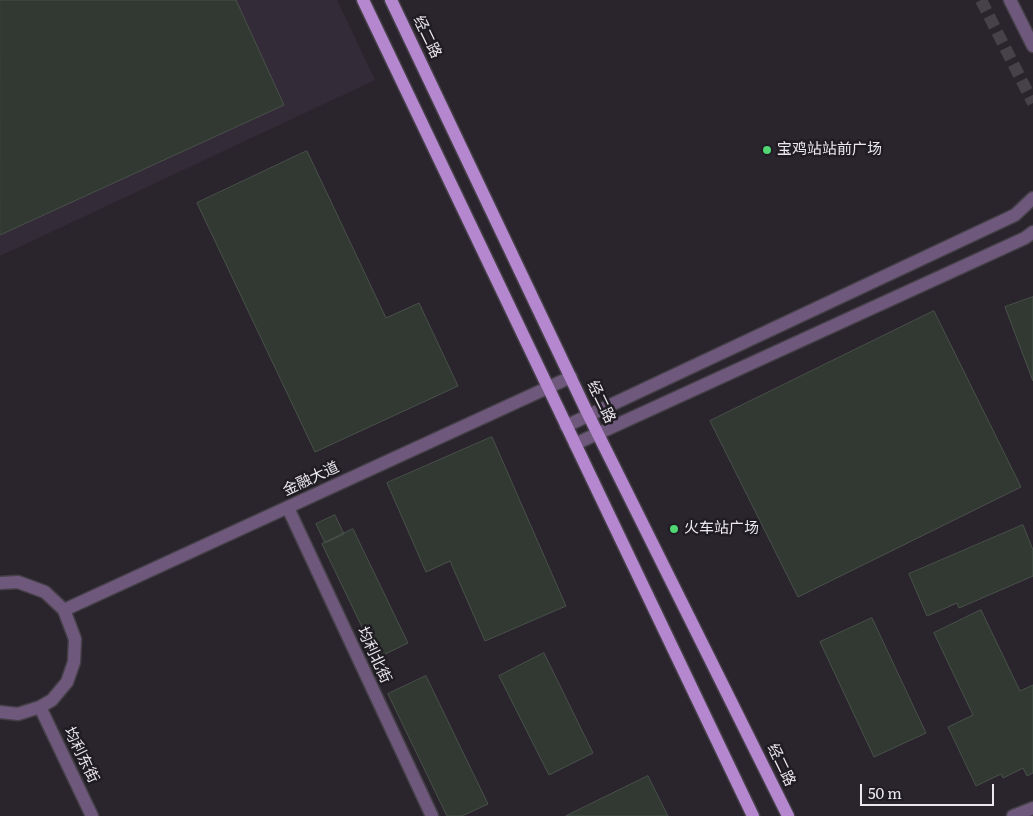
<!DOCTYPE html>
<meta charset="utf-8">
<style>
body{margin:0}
#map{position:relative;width:1033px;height:816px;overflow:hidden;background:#2a252d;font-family:Literata,serif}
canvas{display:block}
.scale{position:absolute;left:860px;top:784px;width:134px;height:22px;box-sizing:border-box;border:2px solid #ebe8ed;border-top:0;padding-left:6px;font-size:15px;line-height:18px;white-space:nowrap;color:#ebe8ed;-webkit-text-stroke:4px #201c23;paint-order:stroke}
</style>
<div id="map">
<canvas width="1033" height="816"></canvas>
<div class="scale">50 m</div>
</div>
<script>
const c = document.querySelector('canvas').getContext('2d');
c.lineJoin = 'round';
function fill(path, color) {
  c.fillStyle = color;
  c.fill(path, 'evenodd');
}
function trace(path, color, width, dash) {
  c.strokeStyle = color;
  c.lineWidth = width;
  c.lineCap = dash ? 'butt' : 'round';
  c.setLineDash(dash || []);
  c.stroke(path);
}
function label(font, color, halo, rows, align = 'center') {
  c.font = font + ' Literata,"Noto Sans SC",serif';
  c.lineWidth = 5;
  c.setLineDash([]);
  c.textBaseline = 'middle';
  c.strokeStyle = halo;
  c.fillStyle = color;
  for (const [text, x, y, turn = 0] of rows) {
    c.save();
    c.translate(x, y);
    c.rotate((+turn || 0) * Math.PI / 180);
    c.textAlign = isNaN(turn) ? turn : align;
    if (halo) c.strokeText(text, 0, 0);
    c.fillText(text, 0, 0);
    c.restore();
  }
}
fill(new Path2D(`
 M0,0H337L375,80L0,256Z`), '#342b38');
const building = new Path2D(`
 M0,0H236L284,105L0,235Z
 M307,151L386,318L419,303L458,386L315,452L197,203Z
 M1033,297V381L1005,307Z
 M934,311L1021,487L798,597L710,421Z
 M492,437L566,606L485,641L450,561L426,572L387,483Z
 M335,515L344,534L325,543L316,524Z
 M1023,525L1033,550V576L959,608L957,603L927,616L909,574Z
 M353,529L408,643L377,658L322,544Z
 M981,610L1020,691L1033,685V773L1027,776L1023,768L1003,778L1001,774L976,786L948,727L973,715L934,633Z
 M872,618L926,733L874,757L820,642Z
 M544,653L593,753L549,775L499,676Z
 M426,676L488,804L462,816H447L388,694Z
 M648,776L668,816H566Z`);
fill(building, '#313932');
trace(building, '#49514a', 1);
trace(new Path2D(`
 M981,0L1033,103`), '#47424a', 12, [12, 6]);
const minor = new Path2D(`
 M1010,0L1033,46
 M566,426L1015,215L1033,198
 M575,444L1025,238L1033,232
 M288,508L432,816
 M0,583L18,582L45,592L64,610L75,639L74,662L67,682L52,700L40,707L18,714L0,712
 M64,610L571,377
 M40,707L92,816
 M1013,816L1033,808`);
const major = new Path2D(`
 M363,0L753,816
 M391,0L586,410L788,816`);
trace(minor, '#454048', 15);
trace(major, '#454048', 15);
trace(minor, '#6e587b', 12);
trace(major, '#b587cf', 12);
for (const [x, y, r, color] of [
 [767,150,5,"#51d674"],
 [674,529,5,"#51d674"]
]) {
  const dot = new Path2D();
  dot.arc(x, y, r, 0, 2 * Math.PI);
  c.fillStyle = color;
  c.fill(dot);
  trace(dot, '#201c23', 2);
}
label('15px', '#ebe8ed', '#201c23', [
 ["经二路",427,37,64],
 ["经二路",601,402,64],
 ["金融大道",311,479,-25],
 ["均利北街",374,655,65],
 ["均利东街",81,755,64],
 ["经二路",781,765,64]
]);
label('15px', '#ebe8ed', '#201c23', [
 ["宝鸡站站前广场",777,150],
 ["火车站广场",684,529]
], 'left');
</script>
